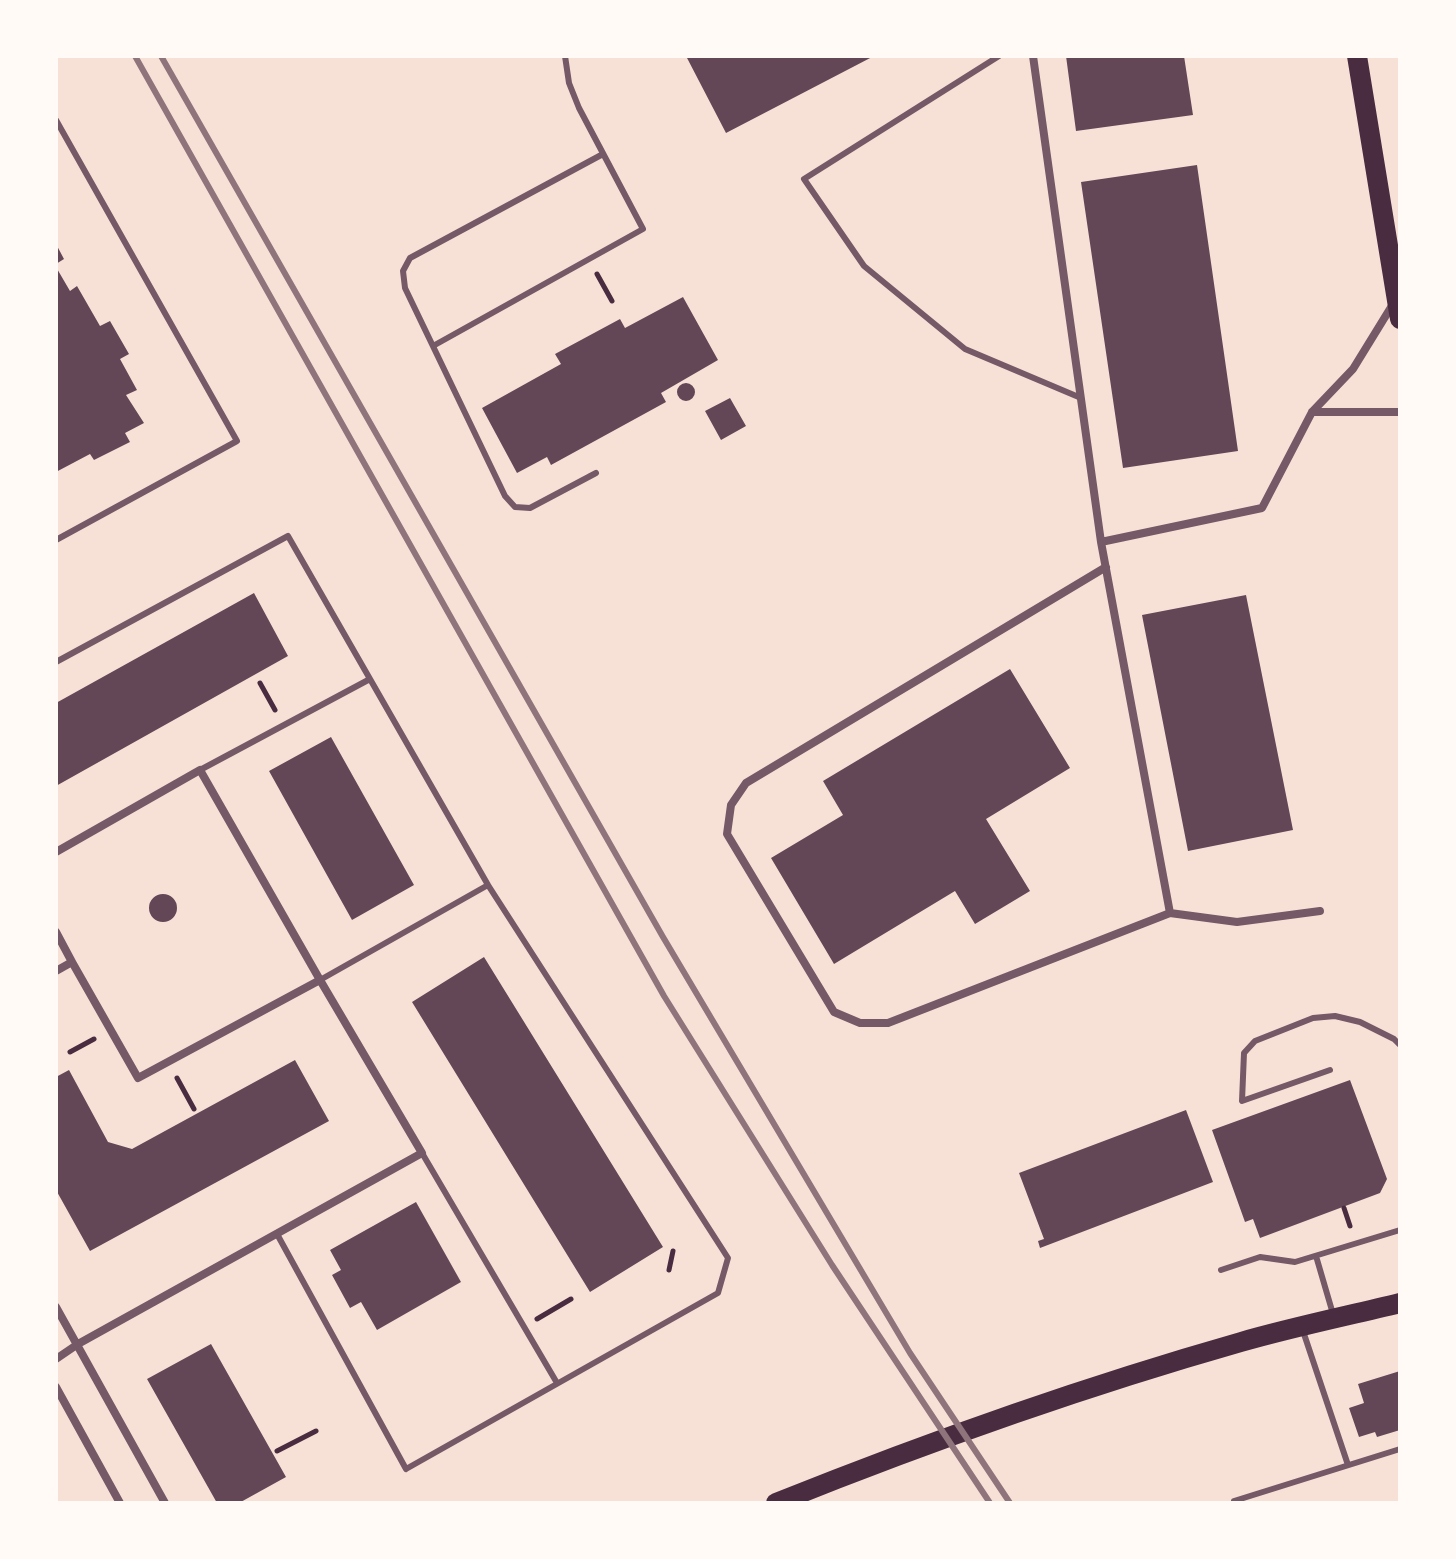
<!DOCTYPE html>
<style>
body{margin:0}
#map{position:relative;width:1456px;height:1559px;overflow:hidden;background:#f7e1d7;font-family:Signika,sans-serif}
canvas{display:block}
.frame{position:absolute;inset:0;border:58px solid #fffaf5;pointer-events:none}
</style>
<div id="map">
<canvas width="1456" height="1559"></canvas>
<div class="frame"></div>
</div>
<script>
const c = document.querySelector('canvas').getContext('2d');
c.lineJoin = 'round';
function fill(path, color) {
  c.fillStyle = color;
  c.fill(path, 'evenodd');
}
function trace(path, color, width, dash) {
  c.strokeStyle = color;
  c.lineWidth = width;
  c.lineCap = dash ? 'butt' : 'round';
  c.setLineDash(dash || []);
  c.stroke(path);
}
fill(new Path2D(`
 M686,56H874L726,133Z
 M1066,56H1184L1193,115L1076,131Z
 M1197,165L1238,451L1123,468L1081,182Z
 M56,244L64,259L56,264Z
 M56,267L70,291L77,286L100,326L110,321L129,354L120,359L137,390L126,395L144,423L125,433L130,442L94,460L90,454L56,472Z
 M683,297L718,360L661,393L666,402L551,465L547,457L517,473L482,408L561,364L555,354L620,319L625,328Z
 M677 392a9 9 0 1 1 18 0a9 9 0 1 1-18 0Z
 M730,398L746,426L721,440L705,411Z
 M254,593L288,656L56,786V703Z
 M1246,595L1293,830L1188,851L1142,615Z
 M1010,669L1070,768L986,819L1030,891L975,924L955,891L834,964L771,858L843,815L823,781Z
 M331,737L414,885L352,920L269,771Z
 M149 908a14 14 0 1 1 28 0a14 14 0 1 1-28 0Z
 M484,957L663,1247L590,1292L412,1002Z
 M295,1060L329,1121L90,1251L56,1190V1077L69,1070L108,1142L132,1149Z
 M1350,1080L1387,1179L1380,1193L1260,1238L1253,1219L1245,1222L1212,1130Z
 M1186,1110L1213,1182L1040,1248L1038,1241L1044,1239L1019,1173Z
 M416,1202L461,1282L377,1330L361,1302L350,1308L332,1275L341,1270L330,1250Z
 M211,1344L286,1477L239,1503H217L147,1379Z
 M1400,1371V1430L1377,1437L1375,1432L1359,1437L1349,1408L1364,1403L1358,1384Z`), '#644757');
trace(new Path2D(`
 M597,274L612,301
 M260,683L275,710
 M70,1052L94,1039
 M177,1078L194,1109
 M1344,1208L1350,1226
 M669,1270L673,1251
 M537,1319L571,1299
 M277,1451L316,1431`), '#4a2c40', 5);
trace(new Path2D(`
 M999,56L804,179L864,266L965,349L1081,398
 M56,120L237,441L56,540
 M433,346L643,229L579,108L569,83L565,56
 M596,473L530,508L515,507L505,496L405,288L403,271L410,258L603,154
 M56,662L288,536L370,679L200,770
 M320,980L488,885
 M1330,1070L1242,1101L1244,1053L1255,1041L1313,1018L1335,1016L1360,1022L1394,1039L1400,1045
 M422,1153L557,1383
 M277,1234L406,1469L718,1293L728,1258L488,885L370,679
 M1316,1256L1333,1314
 M1221,1270L1260,1257L1295,1262L1400,1230
 M1302,1328L1348,1465
 M1234,1501L1400,1449`), '#755966', 6);
trace(new Path2D(`
 M1033,56L1101,542
 M1312,412H1400
 M1106,567L746,783L731,805L727,834L834,1012L860,1023H888L1170,913L1101,542L1262,508L1312,412L1353,369L1393,304
 M56,852L200,770L320,980L422,1153L78,1344L56,1359
 M1170,913L1237,922L1320,911
 M56,932L72,962L56,971
 M72,962L138,1078L320,980
 M56,1307L165,1503
 M56,1387L120,1503`), '#755966', 8);
trace(new Path2D(`
 M1357,56L1400,319
 M776,1503C928,1442 1083,1387 1241,1342C1293,1327 1347,1316 1400,1303`), '#4a2c40', 20);
trace(new Path2D(`
 M135,56L664,996L832,1265L990,1503
 M161,56L663,937L910,1353L1010,1503`), '#8f747c', 6);
</script>
